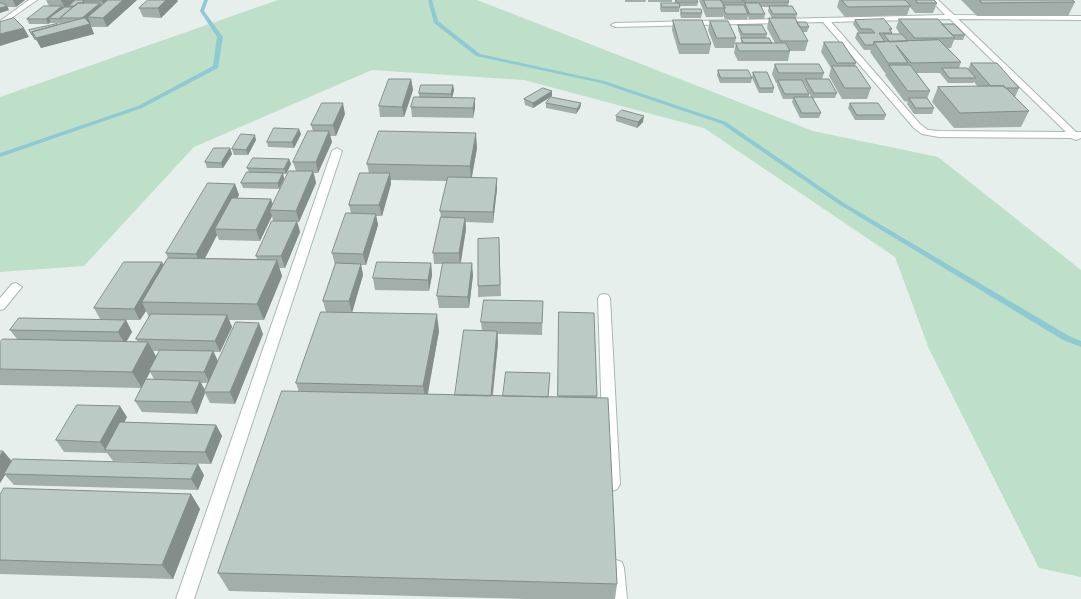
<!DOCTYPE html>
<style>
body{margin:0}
canvas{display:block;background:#e6efeb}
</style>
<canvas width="1081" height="599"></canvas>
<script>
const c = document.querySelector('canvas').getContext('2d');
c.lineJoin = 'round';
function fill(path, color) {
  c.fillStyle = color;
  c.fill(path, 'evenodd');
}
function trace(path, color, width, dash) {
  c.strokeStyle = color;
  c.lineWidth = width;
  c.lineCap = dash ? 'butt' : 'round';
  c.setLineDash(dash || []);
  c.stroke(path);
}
fill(new Path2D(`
 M278,0H477L813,131L938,157L1081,270V577L1039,568L929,349L895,257L704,128L524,80L372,70L194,147L84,266L0,272V97Z`), '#bfe0c8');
fill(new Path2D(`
 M204,0H208L204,11L223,37L218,68L142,108L0,157V153L138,106L213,66L217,37L200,11Z
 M428,0H432L438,21L480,54L604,81L726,122L844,203L1069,336L1081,341V347L1063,340L840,205L722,124L601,83L476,56L434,23Z`), '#8ec9d4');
const street = new Path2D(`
 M29,0H37L0,26V21Z
 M931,0H938L954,15L1081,16V20L958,19L1076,132H1081V138L1076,140L1071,138L939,137L922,134L914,128L823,22L615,27L611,25L615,23L945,15ZM950,19L1066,132L939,131L928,130L920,124L831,22Z
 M337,148L342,151L194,599H176L332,151Z
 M16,283L22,287L4,309L0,310V298L12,284Z
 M604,294L608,295L610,298L620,484L617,489L612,491L607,489L604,484L598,298L600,295Z
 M616,560L622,562L624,568L627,599H609L608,568L610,562Z`);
trace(street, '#a8b8b2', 2);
fill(street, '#fff');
fill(new Path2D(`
 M0,0H25L16,7H7L9,10L0,13Z
 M46,0H137L107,27H92L90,24L94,34L41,48L36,40H35L29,30L63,24L51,23V22L48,24H29L27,19L49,6Z
 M625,0H646L645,2H625Z
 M648,0H672V2H648Z
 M675,0H697L698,2L697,6H680L679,12H661L660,8L661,3H675Z
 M699,0H789H788L789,2L788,6L797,14L796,19H795L797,22L809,27L807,32H802L808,41L805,51H790L788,61H738L734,53L736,43H741V38L738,30V25L767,34L766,38L772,43H775L767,28L769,18H772L768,11L769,7H761L765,14L764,19H749L748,16L747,19H725L723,15V17H706Z
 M839,0H934L937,3L933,13H915L910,7L907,15L845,17L837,7Z
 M961,0H1072L1075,2L1068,16H977Z
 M178,1L161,18L143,17L139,8Z
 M681,9L702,13L701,18H681L680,14Z
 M899,19L942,24L965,35L963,40H954L951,48H948L961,62L959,68L968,69L971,63L1019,88L1015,97L1029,111L1021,127L954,128L932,102L938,87H978L974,82L973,83H948L940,73H917L930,91L927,99L934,108L932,114H914L907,104L908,102L904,101L885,75L886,73H885L870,52L871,50H864L855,38L857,33H859L853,24L855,20L892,29L891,31L892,33V34H900L896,28Z
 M673,20L711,44L709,54H679L672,30Z
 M710,21L736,38L734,48H715L708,30Z
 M824,42L856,63L855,66L871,88L867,99H842L829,76L831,68L821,52Z
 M775,64L824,73L822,79L837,93L835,98H813L821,113L819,118H800L792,102L793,99H783L777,85V83H776L772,74ZM804,83H805V84L811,97H809V94Z
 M718,70L752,78L751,83H720L717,75Z
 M753,72L774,88L773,93H759L752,78Z
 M411,79L413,90L404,117H380L379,106Z
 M453,85L454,90L452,97L475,108L473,118L412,117L411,107L419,97V93Z
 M552,96L533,108L525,105L524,99Z
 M546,103H581L580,108L576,114L546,108Z
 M850,103L886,115L884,120H855L848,108Z
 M345,114L336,136H330L332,142L318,173H314L316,183L299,222H297L300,232L285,268H279L282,276L264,320H229L232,327L220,352H214L218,362L263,334L235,404L210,403L205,393L197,414L142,412L135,401L142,388L0,385V342L17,339L10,330L100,319L94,308L162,262L163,265L168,258L166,253L235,184L239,195L237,198L271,199L273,205L296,171L293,162L313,131L311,125ZM272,216L273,221L256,256L257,259L205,258L217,235L219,240L260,241ZM146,311L149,317L136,339L138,342H126L132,332L126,320H140ZM153,351H160L156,357ZM150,372L154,379H146ZM201,383H208L205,390Z
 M616,116L643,122L637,128L616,121Z
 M301,134L294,148L268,147L267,142Z
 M256,140L248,155H234L232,149Z
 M230,148L232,154L223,168H207L205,162Z
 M477,148L472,177L497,189L493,223L466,222V229L461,263L473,275L469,308H439L437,296L443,264H434L433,253L441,217L440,211L447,181L391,180V184L382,216H376L378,225L366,265H361L363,275L352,312L439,331L428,394L455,395L482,331L481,322L543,301L542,335L498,334V343L493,396H503L550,373L548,397H558L559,312L597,396L617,584L615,599H527L229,591L218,573L299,392L296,383L326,312L323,301L335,265L332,253L351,213L349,205L369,173L367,164Z
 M289,159L291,164L286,174H283L284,179L279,189L243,188L241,183L249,172L247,168Z
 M499,238L501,296L478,297V286Z
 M431,263L432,275L429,291L375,290L373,278Z
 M127,417L124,422L216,425L222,436L211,464L113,461L107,453L64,452L56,440Z
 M0,451H3L12,461L204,475L198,490L14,485L5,475L0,483Z
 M191,494L200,509L173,579L0,574V495Z`), '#a1aea9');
fill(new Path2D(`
 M13,0H25L16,7Z
 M61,0H76L65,9Z
 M103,0H117L106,11L102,1Z
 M123,0H137L107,27L103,18Z
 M166,0H177L178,1L161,18L158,8Z
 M100,3L104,12L88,17L94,34L41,48L36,38L85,25L82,18Z
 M7,6L9,10L0,13V8Z
 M62,6L65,11L49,18L51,22L48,24L46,19Z
 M24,28L29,37L0,46V34Z
 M32,35H33L36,40H35Z
 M411,79L413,90L404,117L402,107Z
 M453,85L454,90L452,99L451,94Z
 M552,91V96L533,108V103Z
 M475,98V108L473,118V108Z
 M343,103L345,114L336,136L333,125Z
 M581,103L580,108L576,114L577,109Z
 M644,116L643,122L637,128L638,122Z
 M299,129L301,134L294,148L292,142Z
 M329,131L332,142L318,173L316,162Z
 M476,133L477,148L471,181L470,166Z
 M255,135L256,140L248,155L246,150Z
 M230,148L232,154L223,168L221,163Z
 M289,159L291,164L286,174L284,169Z
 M313,171L316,183L299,222L296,211Z
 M283,173L284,179L279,189L278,183Z
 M390,173L391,184L382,216L379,205Z
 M497,178V189L493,223V212Z
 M235,184L239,195L220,229H215L217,235L201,266L196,254Z
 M271,199L274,210H270L272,216L260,241L256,230Z
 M376,214L378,225L366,265L363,254Z
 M465,218L466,229L460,265L459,253Z
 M297,221L300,232L285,268L281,256Z
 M277,260L282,276L264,320L257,304Z
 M162,262L168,274L142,302L146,311L140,320L134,309Z
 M431,263L432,275L429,291L428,280Z
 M472,263L473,275L469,308L468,297Z
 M361,264L363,275L352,313L349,301Z
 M437,314L439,331L426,402L423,386Z
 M227,315L232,327L220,352L215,341Z
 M126,320L132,332L125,344L118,332Z
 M259,323L263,334L235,404L230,392Z
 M497,331L498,343L491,407V396Z
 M148,342L157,358L149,371L150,372L142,388L132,372Z
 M213,351L219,363L210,383L204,372Z
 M200,381L206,392H204L205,393L197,414L191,402Z
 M120,406L127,417L110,450H106L100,442Z
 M216,425L222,436L211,464L205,452Z
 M3,451L13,463L4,474L5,475L0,483V456Z
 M198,464L204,475L198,490L191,479Z
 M191,494L200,509L173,579L162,565Z`), '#838d89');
const building = new Path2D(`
 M75,0H84L83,1L84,3H78L75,6H69Z
 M84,0H103L102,1H83Z
 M108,0H123L103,18L88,17Z
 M148,0H166L158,8H139Z
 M676,0H697L698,2H677Z
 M704,0H721L725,8H707Z
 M721,0H742L743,2H722Z
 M744,0H788L789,2H745Z
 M842,0H905L911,6L848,7Z
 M916,0H934L937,3H918Z
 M980,0H1072L1075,2L982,3Z
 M0,3H2L7,6L0,8Z
 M78,3H100L82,18H60Z
 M661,3H679L680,7H662Z
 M745,3H759L765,14H750Z
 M723,5H744L748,14H726L724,10L725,8Z
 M44,6H62L46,19H27Z
 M769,6H792L797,14H773Z
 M65,7H73L60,18V19L49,18Z
 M681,9H701L702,13H682Z
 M14,18L24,28L0,34V22Z
 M85,18L90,24L36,38L32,32Z
 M769,18H795L808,41H781Z
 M884,19L892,29H889L892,33H879L885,42H874L873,45H865L857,33H875L871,29H861L855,20Z
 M899,19H938L955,38H915Z
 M673,20H702L711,44H680Z
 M710,21H728L736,38H717Z
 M797,22H806L809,27H800Z
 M57,24V25L32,32L33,35H32L29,30Z
 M942,24H954L965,35H953Z
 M738,25H762L767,34H743Z
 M884,34H902L908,41L890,42Z
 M741,38H769L772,43H744Z
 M939,40L961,62L911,63L896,45L908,63H888L874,42Z
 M824,42H842L856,63H837Z
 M736,43H786L790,51H739Z
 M971,63H997L1019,88H1005L1004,86H991Z
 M775,64H819L824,73H779Z
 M889,65H910L930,91H908Z
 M832,66H856L871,88H845Z
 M942,68H967L976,78H950Z
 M718,70H748L752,78H721Z
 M753,72H767L774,88H760Z
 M389,79H411L402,107L379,106Z
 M806,79H829L837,93H814Z
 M778,80H802L809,94H785Z
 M421,85H453L451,94L419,93Z
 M1004,86L1029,111L960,113L938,87Z
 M543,88L552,91L533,103L524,99Z
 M414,97L475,98L473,108L411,107Z
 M551,97L581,103L577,109L546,103Z
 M794,97H812L821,113H802Z
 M909,98H927L934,108H916Z
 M322,103H343L333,125H311Z
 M850,103H878L886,115H857Z
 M622,110L644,116L638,122L616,116Z
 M274,128L299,129L292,142H267Z
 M308,131H329L316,162H293Z
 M379,131L476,133L470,166L367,164Z
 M241,134L255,135L246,150L232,149Z
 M214,148H230L221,163L205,162Z
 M253,158L289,159L284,169L247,168Z
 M289,171H313L296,211L270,210Z
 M247,172L283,173L278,183H241Z
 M360,173H390L379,205H349Z
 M448,177L497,178L493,212L440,211Z
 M208,183L235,184L196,254L166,253Z
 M232,198L271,199L256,230L215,229Z
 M346,213L376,214L363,254L332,253Z
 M441,217L465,218L459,253H433Z
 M272,221H297L281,256H256Z
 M499,238L500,285L478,286V239Z
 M168,258L277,260L257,304L142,302Z
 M124,262H162L134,309L94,308Z
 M377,262L431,263L428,280L373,278Z
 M336,263L361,264L349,301H323Z
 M443,263H472L468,297L437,296Z
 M484,300L543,301L542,323L481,322Z
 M321,312L437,314L423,386L296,383Z
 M559,312L594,313L597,396H558Z
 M151,314L227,315L215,341L136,339Z
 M19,318L126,320L118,332L10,330Z
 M236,322L259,323L230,392H204Z
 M464,330L497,331L491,396L455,395Z
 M3,339L148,342L132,372L0,369V342Z
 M160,350L213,351L204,372L149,371Z
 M506,372L550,373L548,397L503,396Z
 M146,379L200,381L191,402L135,401Z
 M282,391L608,398L617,584L218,573Z
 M77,405L120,406L100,442L56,440Z
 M120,422L216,425L205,452L105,450Z
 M0,451H3L0,456Z
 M13,459L198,464L191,479L4,474Z
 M4,488L191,494L162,565L0,560V495Z`);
fill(building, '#bbcac4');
trace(building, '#838d89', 1);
</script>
